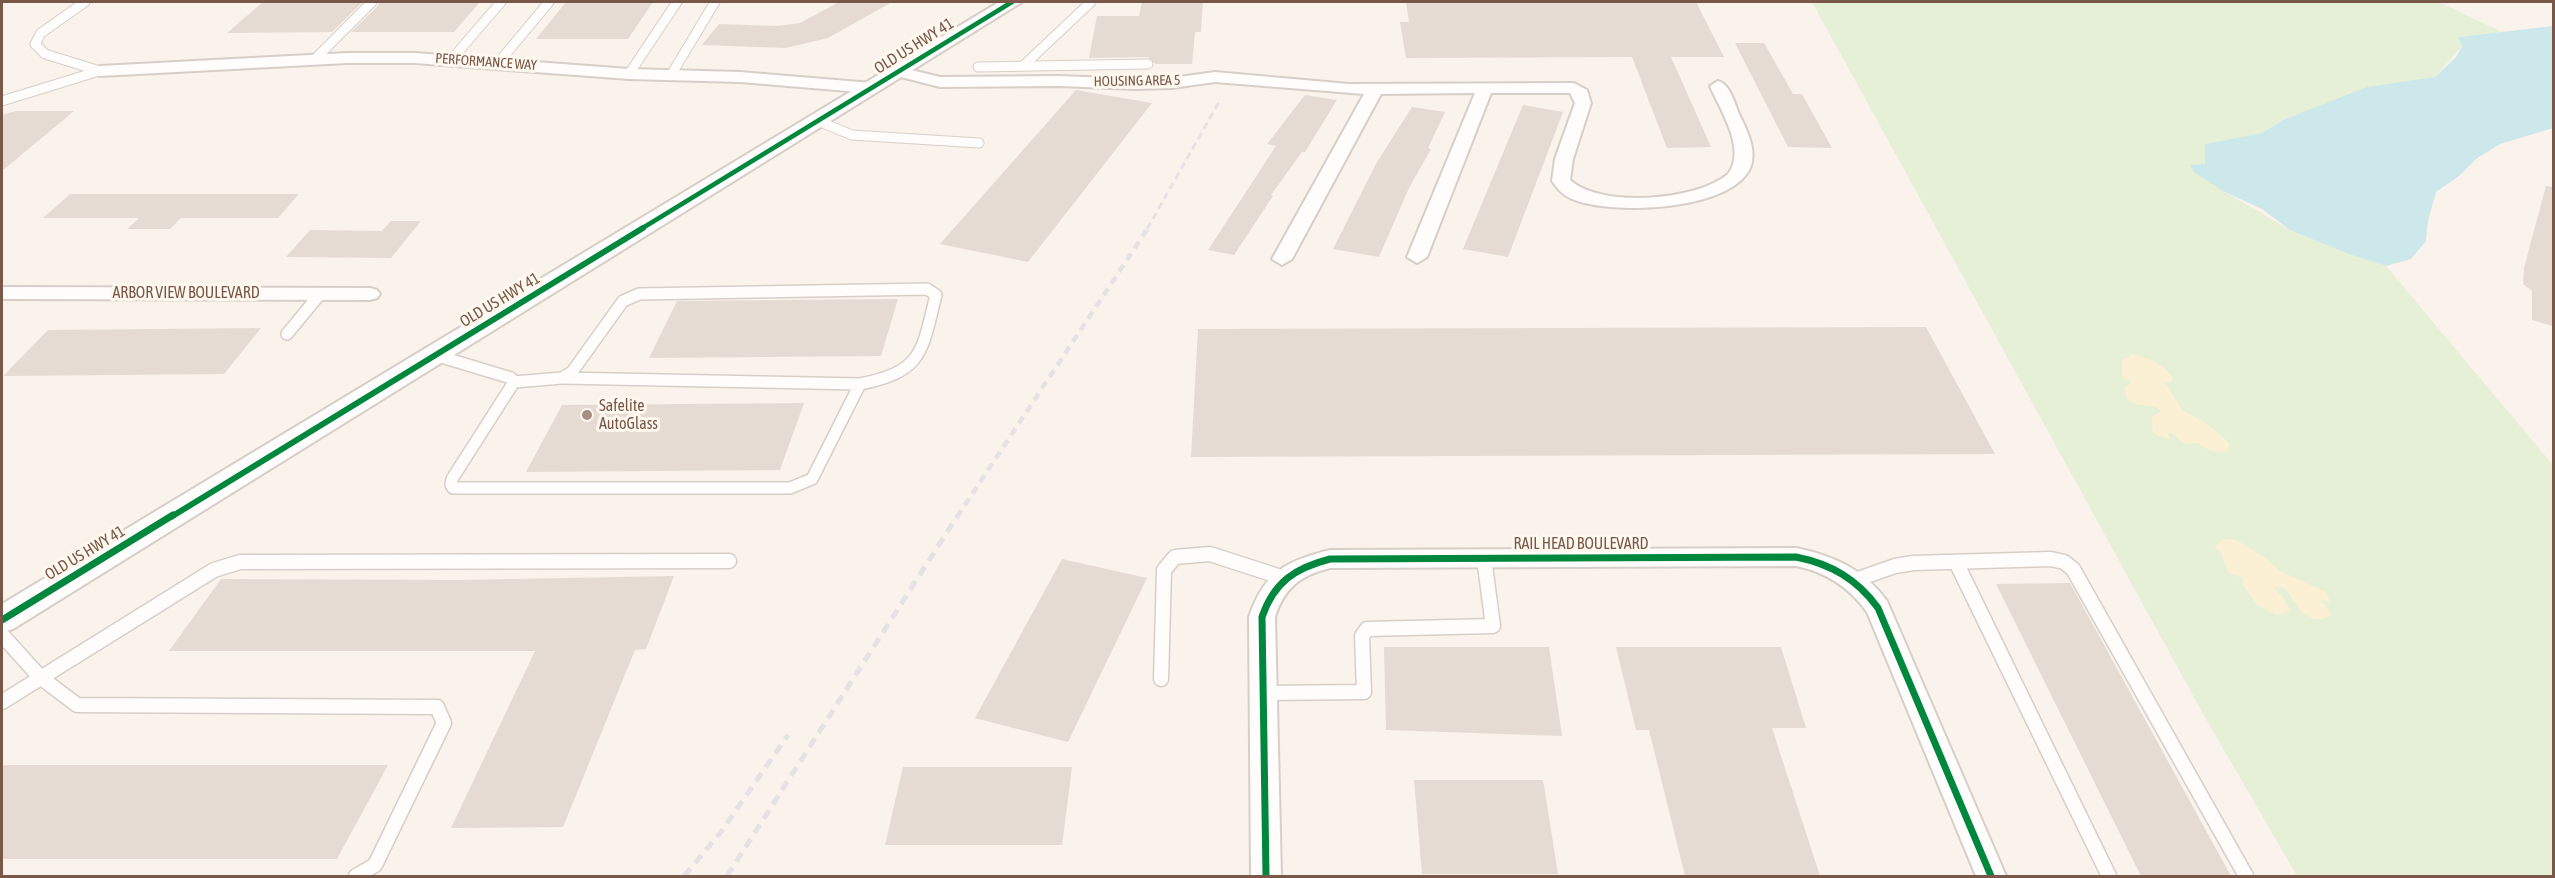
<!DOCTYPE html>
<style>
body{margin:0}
#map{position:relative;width:2555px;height:878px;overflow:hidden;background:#f9f3ec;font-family:"Asap Condensed",sans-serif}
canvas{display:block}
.frame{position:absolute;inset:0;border:3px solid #795849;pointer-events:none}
</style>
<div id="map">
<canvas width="2555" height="878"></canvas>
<div class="frame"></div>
</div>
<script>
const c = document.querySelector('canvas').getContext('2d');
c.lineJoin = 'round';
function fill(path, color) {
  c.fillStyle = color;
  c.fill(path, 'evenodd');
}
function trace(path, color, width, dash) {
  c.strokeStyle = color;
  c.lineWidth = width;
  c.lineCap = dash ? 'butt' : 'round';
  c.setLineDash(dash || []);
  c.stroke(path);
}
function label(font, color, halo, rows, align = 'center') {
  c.font = font + ' "Asap Condensed",sans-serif';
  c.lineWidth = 6;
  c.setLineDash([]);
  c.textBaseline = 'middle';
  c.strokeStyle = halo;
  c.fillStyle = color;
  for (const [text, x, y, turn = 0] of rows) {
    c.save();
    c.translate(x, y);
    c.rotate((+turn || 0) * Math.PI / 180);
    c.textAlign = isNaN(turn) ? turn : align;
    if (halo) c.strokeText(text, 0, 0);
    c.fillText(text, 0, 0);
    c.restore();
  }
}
fill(new Path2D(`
 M1812,2H2439L2502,32L2458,37L2462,46L2435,77L2345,97L2283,120L2262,133L2206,144L2205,164L2225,192L2290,230L2386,266L2553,465V876H2297L2206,719Z`), '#e6f0d6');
fill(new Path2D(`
 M2132,355C2150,358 2160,363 2173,377L2171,383L2164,381L2182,410L2207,424L2229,443L2228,451L2213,452L2198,443L2184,444L2171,432L2168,433L2171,440L2153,433L2152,417L2162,411C2150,402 2138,409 2127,399L2125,387L2132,382L2122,376V360Z
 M2230,539L2238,541L2264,557L2280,571L2326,592L2331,604L2325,600L2322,602L2331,614C2321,623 2311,619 2301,612C2296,601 2290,598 2285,587L2273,588L2283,597L2290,611L2277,615L2257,605L2242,584L2243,578L2228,572L2222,554L2215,547L2223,540Z`), '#fcf0d4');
fill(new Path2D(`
 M2553,26V128L2500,144L2476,159L2459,176L2436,192L2428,221L2426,241L2411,259L2386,266L2349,254L2290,230L2262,209L2225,192L2194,172L2190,165L2205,164V144L2262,133L2283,120L2367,87L2435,77L2456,57L2462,46L2458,37Z`), '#cce8ea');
fill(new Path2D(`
 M263,2H363L332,32L227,33Z
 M379,2H480L454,32H351L377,7Z
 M566,2H653L628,39H536Z
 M839,2H892L828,38L786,48L702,45L719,24L778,26L800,23Z
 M1142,2H1203L1201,32H1195L1192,64H1155L1148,57L1089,58L1097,16H1139Z
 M1406,2H1696L1724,57H1671L1711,147L1667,148L1632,57L1406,58L1400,22H1409Z
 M1735,43H1764L1793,94H1802L1832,148L1788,147Z
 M1076,90L1152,103L1028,262L940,244Z
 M1305,95L1337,100L1305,152H1302L1271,195L1273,196L1234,255L1208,250L1276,146L1267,144Z
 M1523,105L1563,112L1508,257L1463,249Z
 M1412,107L1445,112L1428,148L1431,149L1409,188L1379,257L1333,249L1377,162Z
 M16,111H74L2,171V115Z
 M2546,186L2553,187V326L2532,320V291L2523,284L2524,268Z
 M70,194H299L278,218H181L170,229H127L139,218H43Z
 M391,221H421L391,258L286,257L310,230L382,231Z
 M898,299L881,356L649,358L677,301Z
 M1926,327L1995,454L1191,457L1198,329Z
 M261,328L224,374L3,376L48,330Z
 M804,403L780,470L526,472L562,405Z
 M1062,559L1147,578L1068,742L975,718Z
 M674,576L646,649L635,650L563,827L451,828L535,651H169L221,579L457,580Z
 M2070,583L2231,876H2141L1996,584Z
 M1384,647H1549L1562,736L1386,730Z
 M1616,647H1781L1806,728H1772L1820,876H1685L1649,730H1636Z
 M2,765H388L337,859H2Z
 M903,767H1072L1062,845H885Z
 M1414,780H1543L1558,874H1422Z`), '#e5dbd3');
const serviceFar2 = new Path2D(`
 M85,2L41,33L35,44L45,54L100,71
 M452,59L501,2
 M314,60L372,2
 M499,62L549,2
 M1023,66L1091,2
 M978,67L1148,64
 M629,74L677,2
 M671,75L715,2
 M2,101L99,71
 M818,121L852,135L979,143`);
const serviceFar1 = new Path2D(`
 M927,289L936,295C922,351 923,372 860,384L812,479L790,488H453L451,485L452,479L514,382L562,378L572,372L623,301L639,294Z
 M287,334L320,294
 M435,355L511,378L514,382
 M563,378L860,384`);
const service = new Path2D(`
 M1956,562L2109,876
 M1855,580L1895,566L1913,563L2051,559L2064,562L2073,569L2246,876
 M2,635L40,677L77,705L437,707L444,723L375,865L356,876
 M1161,679L1164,570L1175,557L1210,554L1284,578
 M1263,693L1364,692L1362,636L1367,629L1493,626L1484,558
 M2,702L214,570L240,562L729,561`);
const minor = new Path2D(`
 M347,53H415L629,69L740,72L872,83L880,88L872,93L740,82L629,79L415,63H347L100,76L92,71L100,66Z
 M899,67L940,77L1059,76L1135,79L1172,78L1215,72L1349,84L1574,83L1587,90L1591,103L1573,159L1570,180C1600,208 1697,201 1728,174C1747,149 1720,110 1710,86L1718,81C1730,84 1735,104 1739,114C1746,128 1755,146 1752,162C1742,212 1604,217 1568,197C1562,194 1556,187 1552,181L1555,159L1575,103L1570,93H1491L1427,257L1417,263L1407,257L1475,93L1381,94L1292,259L1282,265L1272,259L1364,94L1215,82L1172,88L1135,89L1059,86L940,87L893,75L891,72Z
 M2,287L370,288L377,290L380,294L377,298L370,300L2,299Z
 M1796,548C1834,556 1864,569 1887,601L2006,876H1976L1867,612C1849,587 1826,572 1796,566L1330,568C1301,575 1284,588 1275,617L1281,876H1251L1249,617C1264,572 1286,561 1330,550Z`);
const tertiary = new Path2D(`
 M999,2H1022L13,629L2,632V604Z`);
trace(serviceFar2, '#d8cec8', 11);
trace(serviceFar1, '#d8cec8', 14);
trace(service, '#d8cec8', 17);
trace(minor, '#d8cec8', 4);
trace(tertiary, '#d8cec8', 4);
trace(serviceFar2, '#fefdfc', 9);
trace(serviceFar1, '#fefdfc', 11);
trace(service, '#fefdfc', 14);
fill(minor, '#fefdfc');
fill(tertiary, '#fefdfc');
trace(new Path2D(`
 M1147,229L1219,102`), '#e5e2e5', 3, [7, 4.5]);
trace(new Path2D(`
 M957,517L1148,228`), '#e5e2e5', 4.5, [8, 6]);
trace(new Path2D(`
 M684,876L721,832L788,735
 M727,876L958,515`), '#e5e2e5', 5, [10, 7]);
trace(new Path2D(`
 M641,229L1012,2`), '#00873e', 4.5);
trace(new Path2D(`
 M171,517L643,228`), '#00873e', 6);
trace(new Path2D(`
 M2,620L173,515
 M1266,876L1262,617C1274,582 1295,568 1330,559L1796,557C1831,564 1857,579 1878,608L1991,876`), '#00873e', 7);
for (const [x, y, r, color] of [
 [587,415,6,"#a68e82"]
]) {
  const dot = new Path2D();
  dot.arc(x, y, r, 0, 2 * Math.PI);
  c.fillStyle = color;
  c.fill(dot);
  trace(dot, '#fff8ee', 2);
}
label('14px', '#795849', '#fff8ee', [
 ["PERFORMANCE WAY",486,62,4],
 ["HOUSING AREA 5",1137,81,-1]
]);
label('16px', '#795849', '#fff8ee', [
 ["OLD US HWY 41",914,46,-32],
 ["ARBOR VIEW BOULEVARD",186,293],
 ["OLD US HWY 41",500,300,-31],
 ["RAIL HEAD BOULEVARD",1581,544],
 ["OLD US HWY 41",85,553,-31]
]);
label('16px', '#795849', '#fff8ee', [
 ["Safelite",599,406],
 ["AutoGlass",599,424]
], 'left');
</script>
